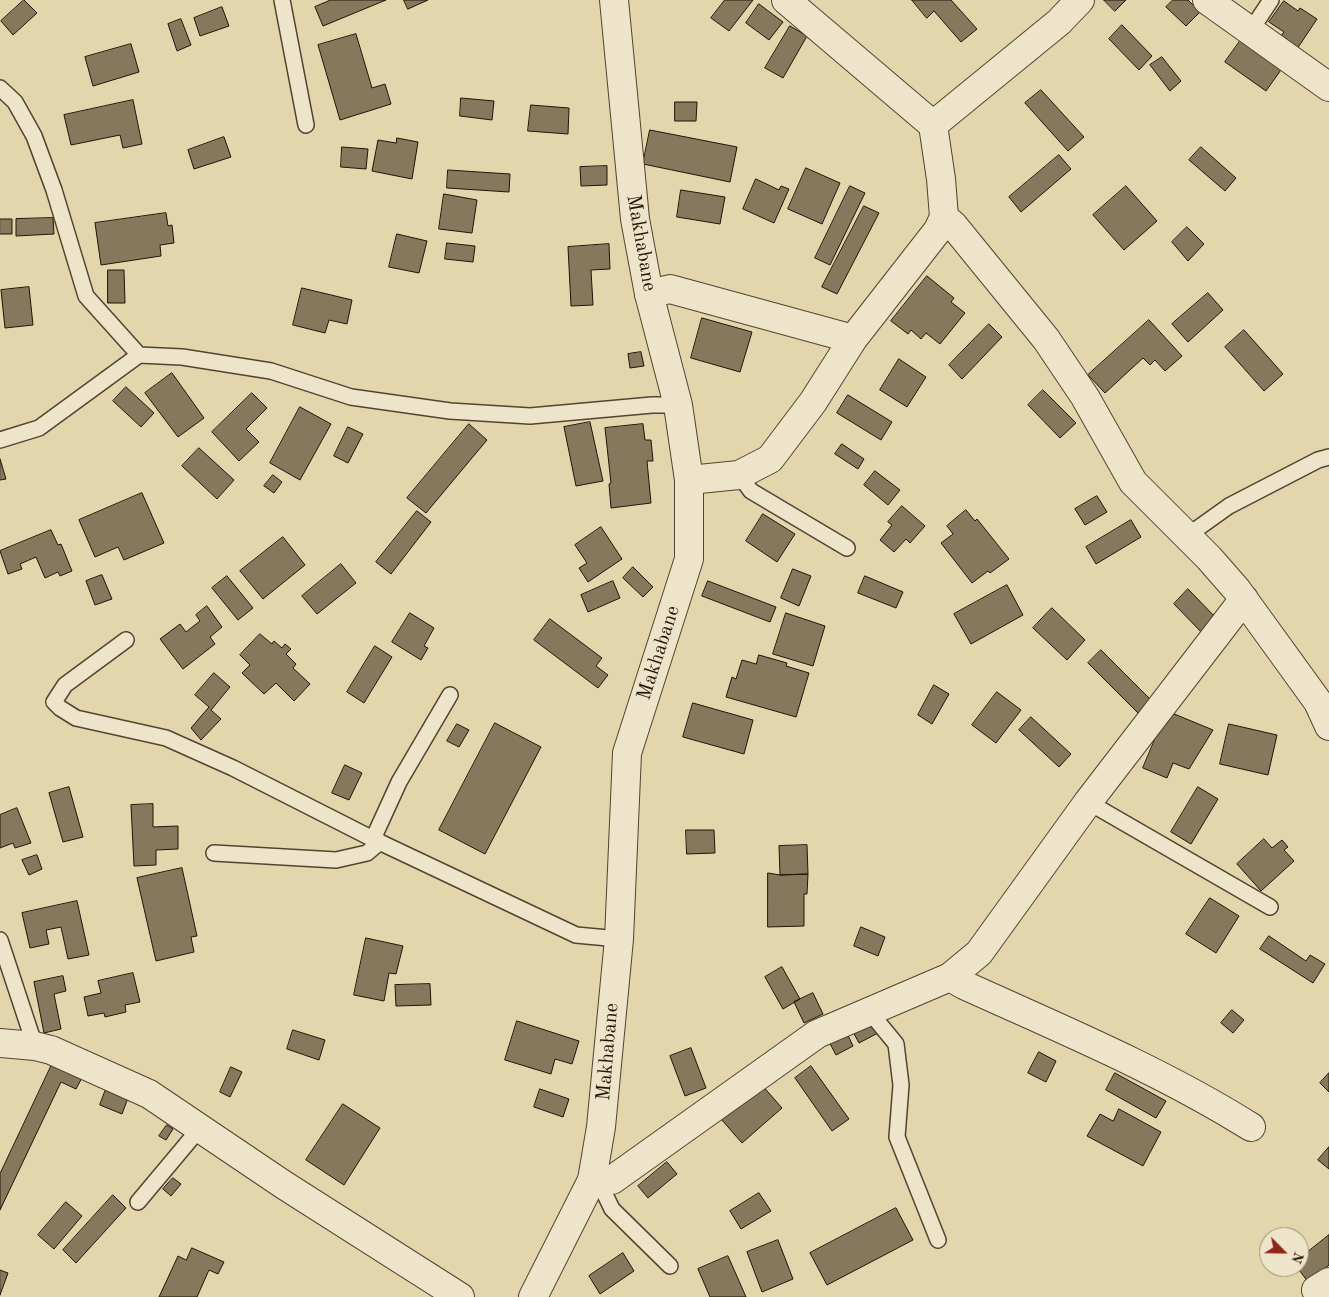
<!DOCTYPE html>
<style>
body{margin:0}
#map{position:relative;width:1329px;height:1297px;overflow:hidden;background:#e3d6ad;font-family:"Old Standard TT",serif}
canvas{display:block}
.north{position:absolute;left:1259px;top:1227px;width:50px;height:50px;box-sizing:border-box;background:#ede4ca;border:1px solid #9c907c;border-radius:50%;rotate:113deg;font-size:14px;font-weight:700;line-height:20px;text-align:center;color:#221307}
.north::after{content:'';display:block;margin:auto;width:18px;height:22px;background:#8f2418;clip-path:polygon(50% 0,100% 100%,50% 72%,0 100%)}
</style>
<div id="map">
<canvas width="1329" height="1297"></canvas>
<div class="north">N</div>
</div>
<script>
const c = document.querySelector('canvas').getContext('2d');
c.lineJoin = 'round';
function fill(path, color) {
  c.fillStyle = color;
  c.fill(path, 'evenodd');
}
function trace(path, color, width, dash) {
  c.strokeStyle = color;
  c.lineWidth = width;
  c.lineCap = dash ? 'butt' : 'round';
  c.setLineDash(dash || []);
  c.stroke(path);
}
function label(font, color, halo, rows, align = 'center') {
  c.font = font + ' "Old Standard TT",serif';
  c.lineWidth = 4.5;
  c.setLineDash([]);
  c.textBaseline = 'middle';
  c.strokeStyle = halo;
  c.fillStyle = color;
  for (const [text, x, y, turn = 0] of rows) {
    c.save();
    c.translate(x, y);
    c.rotate((+turn || 0) * Math.PI / 180);
    c.textAlign = isNaN(turn) ? turn : align;
    if (halo) c.strokeText(text, 0, 0);
    c.fillText(text, 0, 0);
    c.restore();
  }
}
const building = new Path2D(`
 M24,0L37,13L13,35L1,21Z
 M331,0H386L323,26L315,7Z
 M404,0H428L408,9Z
 M725,0H753L729,31L711,18Z
 M912,0H951L977,29L961,42L934,11L927,18Z
 M1104,0H1126L1115,11Z
 M1173,0H1188L1200,12L1186,26L1166,7Z
 M1284,1L1298,11L1300,8L1317,19L1297,49L1280,37L1284,32L1269,22Z
 M759,4L783,22L769,40L746,23Z
 M222,7L229,26L200,36L194,18Z
 M181,19L191,45L177,51L168,24Z
 M1122,25L1152,56L1139,70L1109,39Z
 M790,26L807,36L783,78L765,68Z
 M356,34L372,88L385,84L391,104L340,120L318,45Z
 M1243,37L1283,67L1266,91L1225,62Z
 M131,44L139,72L93,86L85,57Z
 M1162,57L1181,81L1170,91L1150,65Z
 M1041,90L1084,137L1068,151L1025,103Z
 M461,98L494,101L492,120L460,116Z
 M133,100L142,144L123,148L120,135L71,145L64,115Z
 M675,102H697L696,121H675Z
 M531,105L569,108L568,134L528,131Z
 M650,130L737,147L730,182L643,164Z
 M224,137L231,157L194,169L188,150Z
 M397,138L418,142L412,179L372,171L378,140L396,143Z
 M342,147L368,149L366,169L341,167Z
 M1201,147L1236,178L1225,191L1189,160Z
 M1059,155L1071,169L1021,212L1009,197Z
 M607,166V185L581,186L580,167Z
 M806,168L840,183L822,224L788,209Z
 M448,170L510,174L509,192L447,188Z
 M756,179L779,190L781,186L789,189L774,223L743,209Z
 M850,186L865,193L830,265L815,258Z
 M1126,186L1157,221L1124,250L1093,215Z
 M681,190L725,197L720,224L677,217Z
 M444,194L477,200L472,233L439,229Z
 M864,206L879,213L837,294L822,287Z
 M166,213L168,226L172,225L174,243L160,245L161,256L101,265L95,223Z
 M53,218L54,234L16,236V219Z
 M0,219H12V234H0Z
 M1187,227L1204,244L1188,261L1172,242Z
 M397,234L427,241L419,273L389,267Z
 M447,243L475,246L473,262L445,259Z
 M609,244L610,269L591,270L593,305L571,306L568,247Z
 M108,270H124L125,303H108Z
 M927,276L954,298L951,302L965,313L940,344L926,333L921,339L911,330L908,334L891,321Z
 M29,287L33,325L5,328L1,290Z
 M302,288L352,300L347,324L329,320L325,333L293,325Z
 M1208,293L1223,310L1188,342L1172,324Z
 M702,318L752,332L740,372L691,358Z
 M1149,320L1182,356L1165,371L1155,360L1150,365L1143,358L1105,393L1088,375Z
 M989,324L1002,337L962,379L949,365Z
 M1244,330L1283,374L1264,391L1225,347Z
 M641,352L644,366L630,368L628,354Z
 M899,359L926,377L907,407L880,390Z
 M172,373L204,418L178,437L145,393Z
 M126,387L154,413L141,427L113,401Z
 M1043,390L1076,423L1060,438L1028,405Z
 M252,393L267,408L246,429L259,442L239,461L212,432Z
 M848,395L892,422L881,440L837,413Z
 M300,407L331,424L300,480L270,463Z
 M590,422L603,481L576,486L564,427Z
 M469,424L487,440L426,513L407,498Z
 M643,424L645,440H651L653,461H647L651,503L611,508L609,484L611,483L605,428Z
 M348,427L363,434L348,463L334,456Z
 M842,444L864,459L858,469L835,454Z
 M199,448L234,480L217,499L182,466Z
 M0,459L6,479L0,480Z
 M875,471L900,490L888,505L864,485Z
 M273,475L282,482L274,493L264,486Z
 M142,493L164,543L124,560L118,547L95,557L79,520Z
 M1097,496L1107,512L1085,525L1075,509Z
 M902,506L925,526L910,543L906,539L894,552L880,540L892,525L888,522Z
 M966,510L975,521L977,519L1009,559L990,573L988,571L972,583L941,543L953,534L947,526Z
 M417,511L431,522L391,574L376,562Z
 M763,514L795,534L777,562L746,541Z
 M1131,520L1141,537L1096,564L1086,547Z
 M601,527L622,559L588,582L579,568L587,563L575,545Z
 M51,530L58,545L61,544L72,571L60,576L58,572L45,578L36,557L20,564L22,569L8,574L0,551Z
 M283,537L305,565L263,599L240,571Z
 M341,564L356,583L317,614L302,596Z
 M633,567L653,587L643,597L623,578Z
 M793,569L811,576L799,606L781,598Z
 M102,575L112,599L95,605L86,581Z
 M227,576L253,608L238,620L212,588Z
 M865,576L903,592L896,608L858,593Z
 M613,581L620,598L588,612L581,595Z
 M708,581L776,607L770,622L702,596Z
 M1007,585L1023,615L971,644L954,614Z
 M1188,589L1219,621L1205,636L1174,604Z
 M207,606L222,627L210,637L215,644L183,669L160,639L180,624L186,632L200,621L196,615Z
 M1052,608L1085,640L1067,660L1033,628Z
 M410,613L434,628L424,646L428,648L421,660L392,642Z
 M786,613L825,626L813,666L773,654Z
 M550,619L602,658L596,666L608,675L598,688L534,640Z
 M260,634L272,644L274,641L282,648L285,644L291,649L286,654L296,664L293,668L310,684L294,701L276,683L264,694L242,673L250,665L240,655Z
 M375,646L392,657L364,703L347,692Z
 M1101,650L1151,700L1138,713L1088,663Z
 M759,655L787,663L786,666L809,673L796,717L726,697L732,677L736,679L742,660L756,664Z
 M214,673L230,687L211,710L221,719L201,740L191,728L209,707L195,695Z
 M934,685L949,694L932,724L918,715Z
 M997,692L1021,710L996,743L972,725Z
 M693,703L753,720L744,754L683,737Z
 M1167,711L1213,730L1189,769L1173,763L1167,778L1143,768Z
 M1031,717L1071,754L1059,767L1019,730Z
 M495,723L541,747L485,854L439,830Z
 M457,724L469,730L459,747L447,741Z
 M1229,724L1277,735L1268,775L1220,764Z
 M345,765L362,773L349,800L332,793Z
 M69,787L83,837L63,842L49,793Z
 M1198,787L1218,799L1191,844L1171,832Z
 M153,804V827L178,826V849L156,850V865L134,866L131,805Z
 M17,808L31,843L15,848L13,843L0,848V815Z
 M686,830H714L715,853L687,854Z
 M1264,839L1272,848L1282,840L1288,847L1284,850L1294,861L1261,891L1237,864Z
 M807,845L808,874L780,875L779,846Z
 M37,855L42,869L29,875L22,860Z
 M182,868L197,936L191,937L194,952L156,961L137,878Z
 M768,873L780,875L808,874L807,894H804V926L768,927Z
 M1210,898L1239,916L1216,953L1186,934Z
 M77,901L89,955L68,959L61,927L46,930L49,944L30,948L22,913Z
 M861,927L885,937L878,956L854,946Z
 M1269,936L1306,961L1310,955L1325,964L1313,983L1260,949Z
 M366,938L403,946L396,974L389,973L384,1001L354,995Z
 M782,967L800,999L783,1009L765,977Z
 M133,973L140,1002L125,1005L126,1012L105,1017L104,1013L88,1016L84,997L101,993L98,981Z
 M63,976L66,991L54,994L61,1029L44,1033L34,982Z
 M430,984L431,1005L396,1006L395,985Z
 M813,993L823,1014L804,1023L794,1002Z
 M1232,1010L1244,1020L1233,1033L1221,1023Z
 M870,1018L878,1033L859,1043L851,1028Z
 M517,1021L579,1041L572,1064L555,1059L551,1074L505,1060Z
 M844,1027L853,1046L836,1055L826,1036Z
 M293,1030L325,1040L319,1060L287,1049Z
 M691,1048L706,1088L685,1096L670,1056Z
 M1039,1052L1056,1061L1046,1082L1028,1073Z
 M55,1058L85,1072L76,1089L61,1082L0,1210V1174Z
 M811,1066L849,1119L832,1131L795,1078Z
 M231,1067L242,1072L230,1097L220,1092Z
 M1115,1073L1166,1101L1156,1118L1106,1090Z
 M1329,1073V1092L1320,1083Z
 M761,1084L782,1108L742,1143L721,1119Z
 M106,1089L128,1098L122,1114L100,1105Z
 M540,1089L569,1099L563,1117L534,1107Z
 M343,1104L380,1128L344,1185L306,1160Z
 M1119,1109L1161,1132L1143,1166L1087,1136L1100,1114L1113,1121Z
 M167,1125L173,1129L166,1140L159,1136Z
 M1329,1147V1169L1318,1160Z
 M667,1162L677,1174L648,1198L638,1186Z
 M173,1178L181,1184L171,1196L163,1189Z
 M759,1193L771,1211L741,1229L730,1211Z
 M113,1195L126,1208L76,1263L63,1250Z
 M66,1202L82,1216L54,1249L38,1235Z
 M896,1208L913,1240L827,1285L810,1253Z
 M1329,1235V1265L1308,1282L1297,1267H1299V1259Z
 M778,1240L793,1279L762,1292L747,1252Z
 M192,1248L224,1262L218,1274L209,1270L197,1297H159L178,1256L186,1260Z
 M623,1253L634,1271L600,1294L589,1276Z
 M728,1256L746,1297H710L698,1269Z
 M0,1270L8,1273L0,1295Z`);
fill(building, '#86785d');
trace(building, '#221307', 1);
const service = new Path2D(`
 M282,0L306,125
 M1251,30L1271,0
 M0,88L15,102L34,136L54,190L86,296L139,355
 M0,440L39,428L139,355L182,357L271,371L351,397L450,411L530,416L652,405H678
 M739,475L751,491L847,548
 M1187,536L1229,506L1318,460L1329,457
 M126,640L65,685L54,702L60,708L76,718L166,738L233,768L373,839L576,935L619,939
 M1088,802L1270,907
 M373,839L399,782L450,695
 M214,853L336,860L367,853L380,842
 M0,940L35,1046
 M869,1011L896,1044L901,1085L897,1137L938,1240
 M598,1180L612,1209L670,1266
 M138,1202L200,1128`);
const minor = new Path2D(`
 M786,0L933,125L941,179L944,217L954,226L1046,339L1085,397L1133,482L1209,558L1237,590L1318,702L1329,726
 M1207,0L1329,87
 M933,125L1059,22L1080,0
 M649,294L670,289L853,339
 M689,480L739,475L770,459L813,402L853,339L938,230L944,217
 M950,977L964,985C1061,1029 1160,1070 1251,1127
 M0,1043L35,1046L51,1050L149,1094L284,1185L460,1297
 M592,1180H612L817,1034L950,977L979,953L1088,802L1244,599
 M1316,1290L1329,1282`);
const tertiary = new Path2D(`
 M533,1297L592,1180L601,1127L619,939L627,753L689,559V480L678,405L649,294L635,219L614,0`);
trace(service, '#524430', 18);
trace(minor, '#524430', 30);
trace(tertiary, '#524430', 30);
trace(service, '#ede4ca', 15);
trace(minor, '#ede4ca', 28);
trace(tertiary, '#ede4ca', 28);
label('20px', '#221307', '#ede4ca', [
 ["Makhabane",641,243,80],
 ["Makhabane",659,653,-72],
 ["Makhabane",608,1052,-85]
]);
</script>
